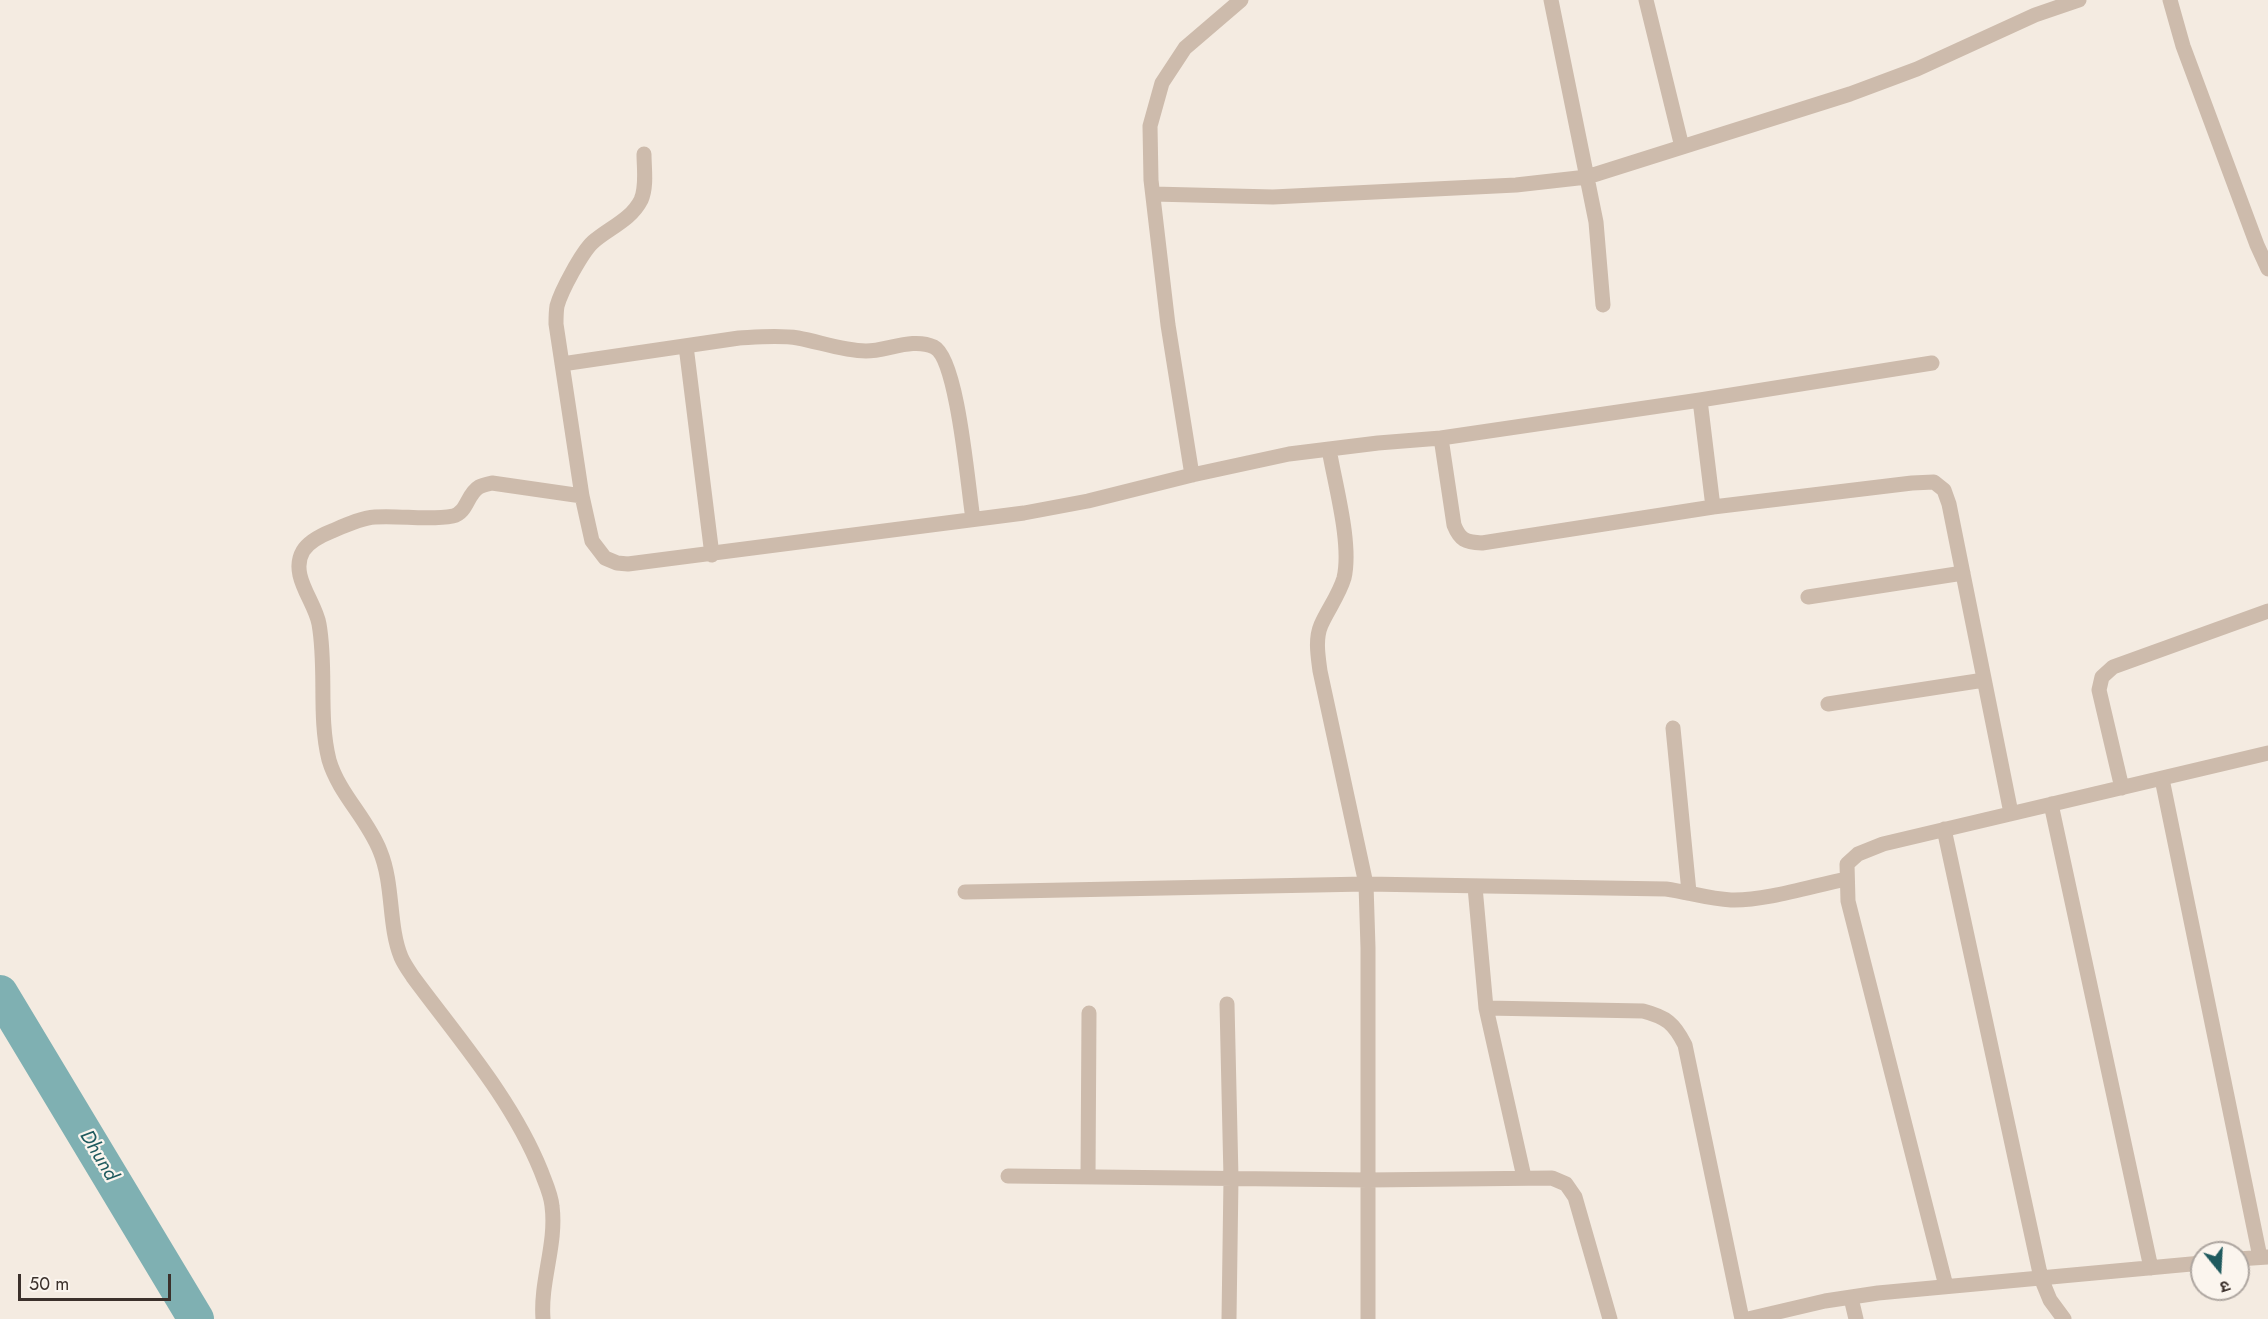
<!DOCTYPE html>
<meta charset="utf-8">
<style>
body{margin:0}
#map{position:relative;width:2268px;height:1319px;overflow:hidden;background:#f4ebe1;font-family:Jost,"Noto Sans Devanagari",sans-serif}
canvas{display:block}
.north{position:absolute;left:2190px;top:1241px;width:60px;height:60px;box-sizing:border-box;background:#fbf5ee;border:2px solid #aea6a0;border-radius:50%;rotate:162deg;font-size:16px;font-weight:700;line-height:24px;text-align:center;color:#3b302b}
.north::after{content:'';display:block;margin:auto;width:21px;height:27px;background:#1f5a5e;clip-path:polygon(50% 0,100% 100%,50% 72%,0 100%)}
.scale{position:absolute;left:18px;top:1274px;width:153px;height:27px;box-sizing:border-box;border:3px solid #3b302b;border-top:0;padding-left:8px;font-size:18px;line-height:21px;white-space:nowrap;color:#3b302b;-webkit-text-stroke:4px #fbf5ee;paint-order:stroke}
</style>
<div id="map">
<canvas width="2268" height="1319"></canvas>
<div class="north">उ</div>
<div class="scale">50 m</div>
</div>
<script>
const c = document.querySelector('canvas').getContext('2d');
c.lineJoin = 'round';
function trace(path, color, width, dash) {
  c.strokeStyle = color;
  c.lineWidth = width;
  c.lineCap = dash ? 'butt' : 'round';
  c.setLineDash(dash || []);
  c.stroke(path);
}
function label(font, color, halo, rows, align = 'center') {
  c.font = font + ' Jost,sans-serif';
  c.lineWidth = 4.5;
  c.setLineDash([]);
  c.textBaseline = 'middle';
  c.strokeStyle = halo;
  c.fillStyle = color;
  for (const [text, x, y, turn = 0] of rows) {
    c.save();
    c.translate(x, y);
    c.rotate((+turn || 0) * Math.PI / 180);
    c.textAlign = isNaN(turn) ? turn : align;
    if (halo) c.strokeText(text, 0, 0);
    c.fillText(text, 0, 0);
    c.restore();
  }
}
trace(new Path2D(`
 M0,993L196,1319`), '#7fb0b2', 36);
trace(new Path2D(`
 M1551,0L1596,222L1603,305
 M1646,0L1682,147
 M644,154C644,168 647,187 641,200C631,220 609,228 593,242C582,252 561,291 557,306C556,312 556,319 556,324L582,496L592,541L605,558L617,563L628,564L1024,513L1088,501L1192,475L1289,454L1378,443L1441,438L1700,400L1932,363
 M1153,194L1273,197L1516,185L1587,177L1850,94L1917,69L2035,15L2079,0
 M686,346L712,555
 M562,364L739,338C758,337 779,335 798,338C820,342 843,351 866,351C887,351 913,337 934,347C958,359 968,489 973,519
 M1700,400L1713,507
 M1441,438L1454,525C1460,540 1465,542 1482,543L1713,507L1912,483L1934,482L1944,490L1949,504L2011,813
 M1329,449C1335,485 1352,544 1344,578C1339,595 1328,609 1321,625C1315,639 1318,656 1320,671L1366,884L1368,948V1319
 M1192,475L1168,325L1151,180L1150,126L1162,83L1185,48L1241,0
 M1808,597L1963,573
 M1828,704L1984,680
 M1673,728L1689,892
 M2162,779L2260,1257
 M2122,788L2099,690L2102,677L2113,667L2268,611
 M2051,804L2151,1268
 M1944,829L2041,1278L2050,1300L2064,1319
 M1475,887L1486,1008L1524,1177
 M965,892L1366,884L1666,889C1688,892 1709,899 1731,900C1765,901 1812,886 1846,879
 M1227,1004L1231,1178L1229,1319
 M1486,1008L1643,1011C1666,1017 1674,1023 1685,1045L1742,1319
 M1008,1176L1368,1180L1552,1178L1566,1184L1575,1197L1610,1319
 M1088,1177L1089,1013
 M2238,1259L2268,1257
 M1946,1286L1848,901L1847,864L1858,854L1883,844L2268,753
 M1851,1298L1856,1319
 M543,1319C540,1281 557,1244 552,1206C551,1194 545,1182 541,1171C512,1099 458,1038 413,977C409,971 404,964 401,957C388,925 394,885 380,851C367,818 339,794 329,760C318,716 327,669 319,624C315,601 289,575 303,551C309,541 322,535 332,531C346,525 361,518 375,517C401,515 427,521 453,516C467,513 467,494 479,487C483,485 488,484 492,483L582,496
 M1748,1319L1825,1301L1878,1293L2202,1263`), '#cdbbac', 15);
trace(new Path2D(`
 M2170,0L2183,46L2257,245L2268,269`), '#cdbbac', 15);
label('italic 20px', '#1f5a5e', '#fbf5ee', [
 ["Dhund",98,1156,59]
]);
</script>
